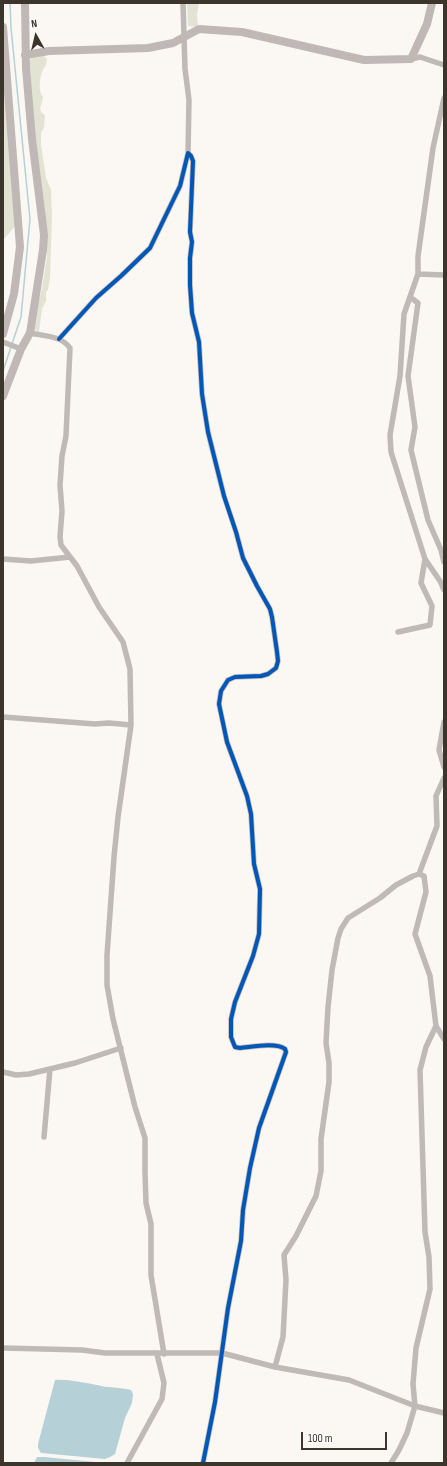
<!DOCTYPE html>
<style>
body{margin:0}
#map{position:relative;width:447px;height:1466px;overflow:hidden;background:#fbf7f2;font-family:"Sofia Sans Condensed",sans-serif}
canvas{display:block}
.frame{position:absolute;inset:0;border:4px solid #3c352b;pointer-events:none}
.north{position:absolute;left:16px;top:16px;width:40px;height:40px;-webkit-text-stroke:3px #fff;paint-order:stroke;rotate:352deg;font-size:11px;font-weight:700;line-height:16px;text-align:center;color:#3c352b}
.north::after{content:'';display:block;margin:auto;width:14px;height:18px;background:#3c352b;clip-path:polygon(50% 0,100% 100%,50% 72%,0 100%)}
.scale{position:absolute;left:301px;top:1432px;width:86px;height:18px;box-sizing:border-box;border:2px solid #3c352b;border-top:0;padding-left:5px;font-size:12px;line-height:14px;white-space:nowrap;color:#3c352b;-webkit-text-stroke:3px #fff;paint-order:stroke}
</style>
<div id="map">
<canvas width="447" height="1466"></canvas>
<div class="frame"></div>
<div class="north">N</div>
<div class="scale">100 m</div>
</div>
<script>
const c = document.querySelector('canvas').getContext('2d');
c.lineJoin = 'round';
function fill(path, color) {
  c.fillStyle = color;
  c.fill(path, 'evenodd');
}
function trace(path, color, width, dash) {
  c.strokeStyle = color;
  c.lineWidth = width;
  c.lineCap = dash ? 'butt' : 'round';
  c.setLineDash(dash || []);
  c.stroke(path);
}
fill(new Path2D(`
 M187,3H199L197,15L198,27L188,26Z
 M42,54L47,59L46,65C40,72 37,90 43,97L41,106L40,107L41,112L45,115L44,127L41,133V145L46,178L51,190L52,217L50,278L48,290L46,292V301L42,309L39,332L32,329L42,288L47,257L45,215L34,134L29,61L33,56Z
 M3,66L17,224L3,240Z`), '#e3e3d4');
fill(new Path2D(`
 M55,1380C69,1379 84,1383 97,1385C108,1388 120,1387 131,1390L133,1394L132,1403L125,1418L115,1454L110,1457L105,1459L41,1453L38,1448V1444Z
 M37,1457H44L106,1463H34Z`), '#b5d0d7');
trace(new Path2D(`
 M3,371L21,317L30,219L11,28L10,3`), '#b5d0d7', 1.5);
trace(new Path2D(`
 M183,3L185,69L189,100L188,153
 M411,59L420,57L444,65
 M444,98L433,148L418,256V274L444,275
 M418,274L404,314L400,376L390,435L391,452L425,559L440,581L444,590
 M410,297L418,303L408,376L415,427L411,450L428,520L441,550L444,562
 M30,333C44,336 62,336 70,348L66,436L62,456L60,485L62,511L60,537L61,545L77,566L99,607L123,642L130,669L131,725L118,817L114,857L107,955V985L113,1019L135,1107L145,1138V1172L146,1203L151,1224V1275L164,1354
 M59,339L96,298L121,276L150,248L180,186L188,153L191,156L193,161L190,232L192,242L190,258V285L192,313L199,342L202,394L208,432L224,496L236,532L243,558L257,586L270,609L272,617L277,652L278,661L276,668L268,674L261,676L235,677L228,680L221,691L219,704L227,742L247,796L251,814L254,864L260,889L259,934L253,956L235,1002L231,1019V1037L235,1047L240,1048C252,1047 275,1042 285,1049L286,1052L259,1128L250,1168L243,1210L241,1241L228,1308L215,1402L203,1463
 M3,342L21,349
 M3,559L31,561L70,557
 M398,632L430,625L432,606L421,583L425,559
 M3,717L95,724L109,723L131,725
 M444,722L439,750L444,767
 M436,1026L444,1039
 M3,1072L16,1075L29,1074L75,1063L121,1048
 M44,1137L50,1069
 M3,1348L82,1350L105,1353H222L275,1367L349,1380L415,1406L444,1413
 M275,1367L283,1337L286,1280L284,1255L296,1236L316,1196L321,1171V1139L329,1082V1063L326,1043L328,1007L332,970L338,938L341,929L348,918L380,898L396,885L413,876L419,874
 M127,1463L162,1399L164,1383L157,1354
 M391,1463L399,1450L407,1433L415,1406L413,1384L416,1348L430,1289L429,1257L425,1232L420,1070L426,1047L436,1026L430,976L415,934L426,892L424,876L419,874L437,826L436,796L444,778`), '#bfb9b7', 5.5);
trace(new Path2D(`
 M3,27L20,247L14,294L3,334
 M25,55L49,51L148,48L173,43L199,29L242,32L364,60L411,59L427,24L432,3
 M3,396L21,349L30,333L43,250L44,235L32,139L26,68L25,3`), '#bfb8b6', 8);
trace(new Path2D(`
 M59,339L96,298L121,276L150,248L180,186L188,153L191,156L193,161L190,232L192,242L190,258V285L192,313L199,342L202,394L208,432L224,496L236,532L243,558L257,586L270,609L272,617L277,652L278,661L276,668L268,674L261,676L235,677L228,680L221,691L219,704L227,742L247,796L251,814L254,864L260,889L259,934L253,956L235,1002L231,1019V1037L235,1047L240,1048C252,1047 275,1042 285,1049L286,1052L259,1128L250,1168L243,1210L241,1241L228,1308L215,1402L203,1463`), '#0057b8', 4);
</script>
